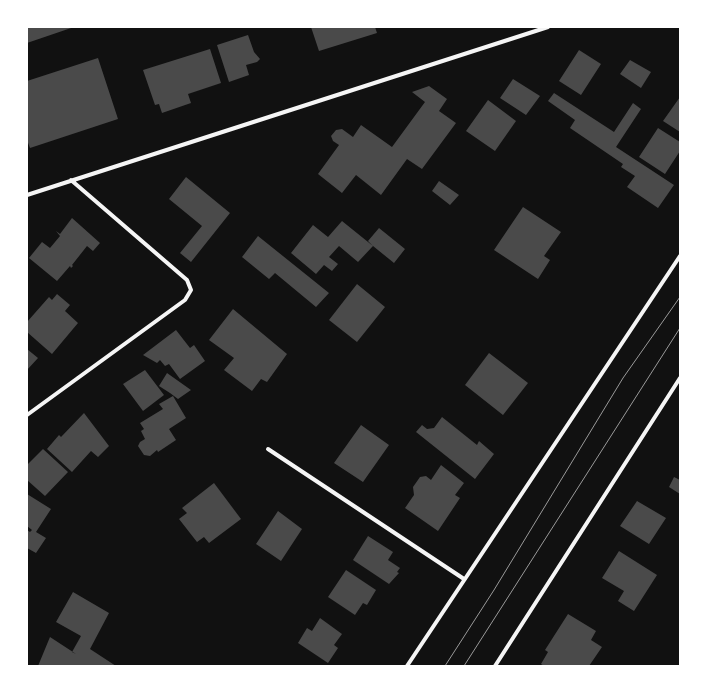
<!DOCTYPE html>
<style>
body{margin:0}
#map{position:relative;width:707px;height:693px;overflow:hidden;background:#111;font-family:"Source Serif 4",serif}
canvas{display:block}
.frame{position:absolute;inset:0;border:28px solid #fff;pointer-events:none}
</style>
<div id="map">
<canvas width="707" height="693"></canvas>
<div class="frame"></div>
</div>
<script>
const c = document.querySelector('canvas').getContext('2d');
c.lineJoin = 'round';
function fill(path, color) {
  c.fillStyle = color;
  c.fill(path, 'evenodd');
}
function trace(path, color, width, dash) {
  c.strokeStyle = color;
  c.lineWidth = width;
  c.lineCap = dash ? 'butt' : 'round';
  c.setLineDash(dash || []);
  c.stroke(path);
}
fill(new Path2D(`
 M27,27H74L27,43Z
 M311,27H375L377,33L319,51Z
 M248,35L254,52L260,59L257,62L246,65L249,75L229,82L217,45Z
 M210,49L221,83L188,94L191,103L162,113L159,104L155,105L143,70Z
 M579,50L601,64L581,95L559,81Z
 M98,58L118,119L30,148L27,140V81Z
 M630,60L651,72L641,88L620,74Z
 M513,79L540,96L526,115L500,98Z
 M429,86L447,99L439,111L456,123L422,169L407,159L381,195L356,175L342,193L318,174L339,145L333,141L331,136L336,130L342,129L353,137L361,125L392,147L425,102L412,92Z
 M554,93L614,132L633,103L641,109L616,147L674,185L658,208L627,187L635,176L621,167L623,164L570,128L575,120L548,101Z
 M680,97V132L663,121Z
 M488,100L516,121L495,151L466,131Z
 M658,128L680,142V151L665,174L639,157Z
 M186,177L230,213L191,262L180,253L202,226L169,199Z
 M439,181L459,195L450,205L432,191Z
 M523,207L561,232L544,256L550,260L538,279L494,250Z
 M72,218L100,243L93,251L87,246L72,265L73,266L71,268L70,266L57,281L29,258L42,242L50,248L60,236L56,231L60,234Z
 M342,221L373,246L368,241L379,228L405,249L394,263L373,246L358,262L339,246L329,257L338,264L332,271L324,265L316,274L291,253L313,225L328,237Z
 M258,236L329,293L316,307L275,273L269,279L242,257Z
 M357,284L385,307L357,342L329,320Z
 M57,294L70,305L65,311L78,323L52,354L27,332V322L49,297L52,300Z
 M233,309L287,354L267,382L261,379L252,391L224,370L234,358L209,340Z
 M176,330L190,348L194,345L205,361L180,379L169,364L165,366L160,360L157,363L143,355Z
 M27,349L38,358L27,370Z
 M489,353L528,383L503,415L465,385Z
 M145,370L164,395L143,411L123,384Z
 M167,373L191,390L178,399L170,393L159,386Z
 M173,396L186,418L169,429L176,440L158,452L157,450L150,456L144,455L138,446L140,442L145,439L141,431L144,429L140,423L163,409L159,404Z
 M84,413L109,446L98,457L91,451L72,472L47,449L59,435L61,437Z
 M442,417L477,445L479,441L494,454L475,479L416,432L422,425L427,429L434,428Z
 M361,425L389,445L363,482L334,463Z
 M43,449L68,472L45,496L27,480V465Z
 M441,465L464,483L455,495L460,498L438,531L405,508L414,495L413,487L420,477L426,476L431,480Z
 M674,477L680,480V494L669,487Z
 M214,483L241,519L209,543L204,537L197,542L179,519L187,513L182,508Z
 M27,494L51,509L36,532L46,538L36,553L27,548V530L30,532L32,530L27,526Z
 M637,501L666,518L649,544L620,526Z
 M278,511L302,529L281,561L256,544Z
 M368,536L393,552L388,560L400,568L397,572L399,573L389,584L353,560Z
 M619,551L657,575L634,611L618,601L624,591L602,578Z
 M346,570L376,590L367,605L363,603L355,615L328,597Z
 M73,592L109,613L90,649L116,666H38L50,637L76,654L72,652L81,636L56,622Z
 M568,614L596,631L591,640L602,647L589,666H544L541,664L548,652L545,650Z
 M320,618L342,634L334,645L338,648L328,663L298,643L307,628L312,631Z`), '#4a4a4a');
trace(new Path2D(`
 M27,195L548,27
 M27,415L185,300L191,290L187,280L71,180
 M268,449L464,579
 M407,666L680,256
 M495,666L680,378`), '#f5f5f5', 4);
trace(new Path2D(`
 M445,666L494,590L623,378L680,297
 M464,666L680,328`), '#9a9a9a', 1);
</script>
